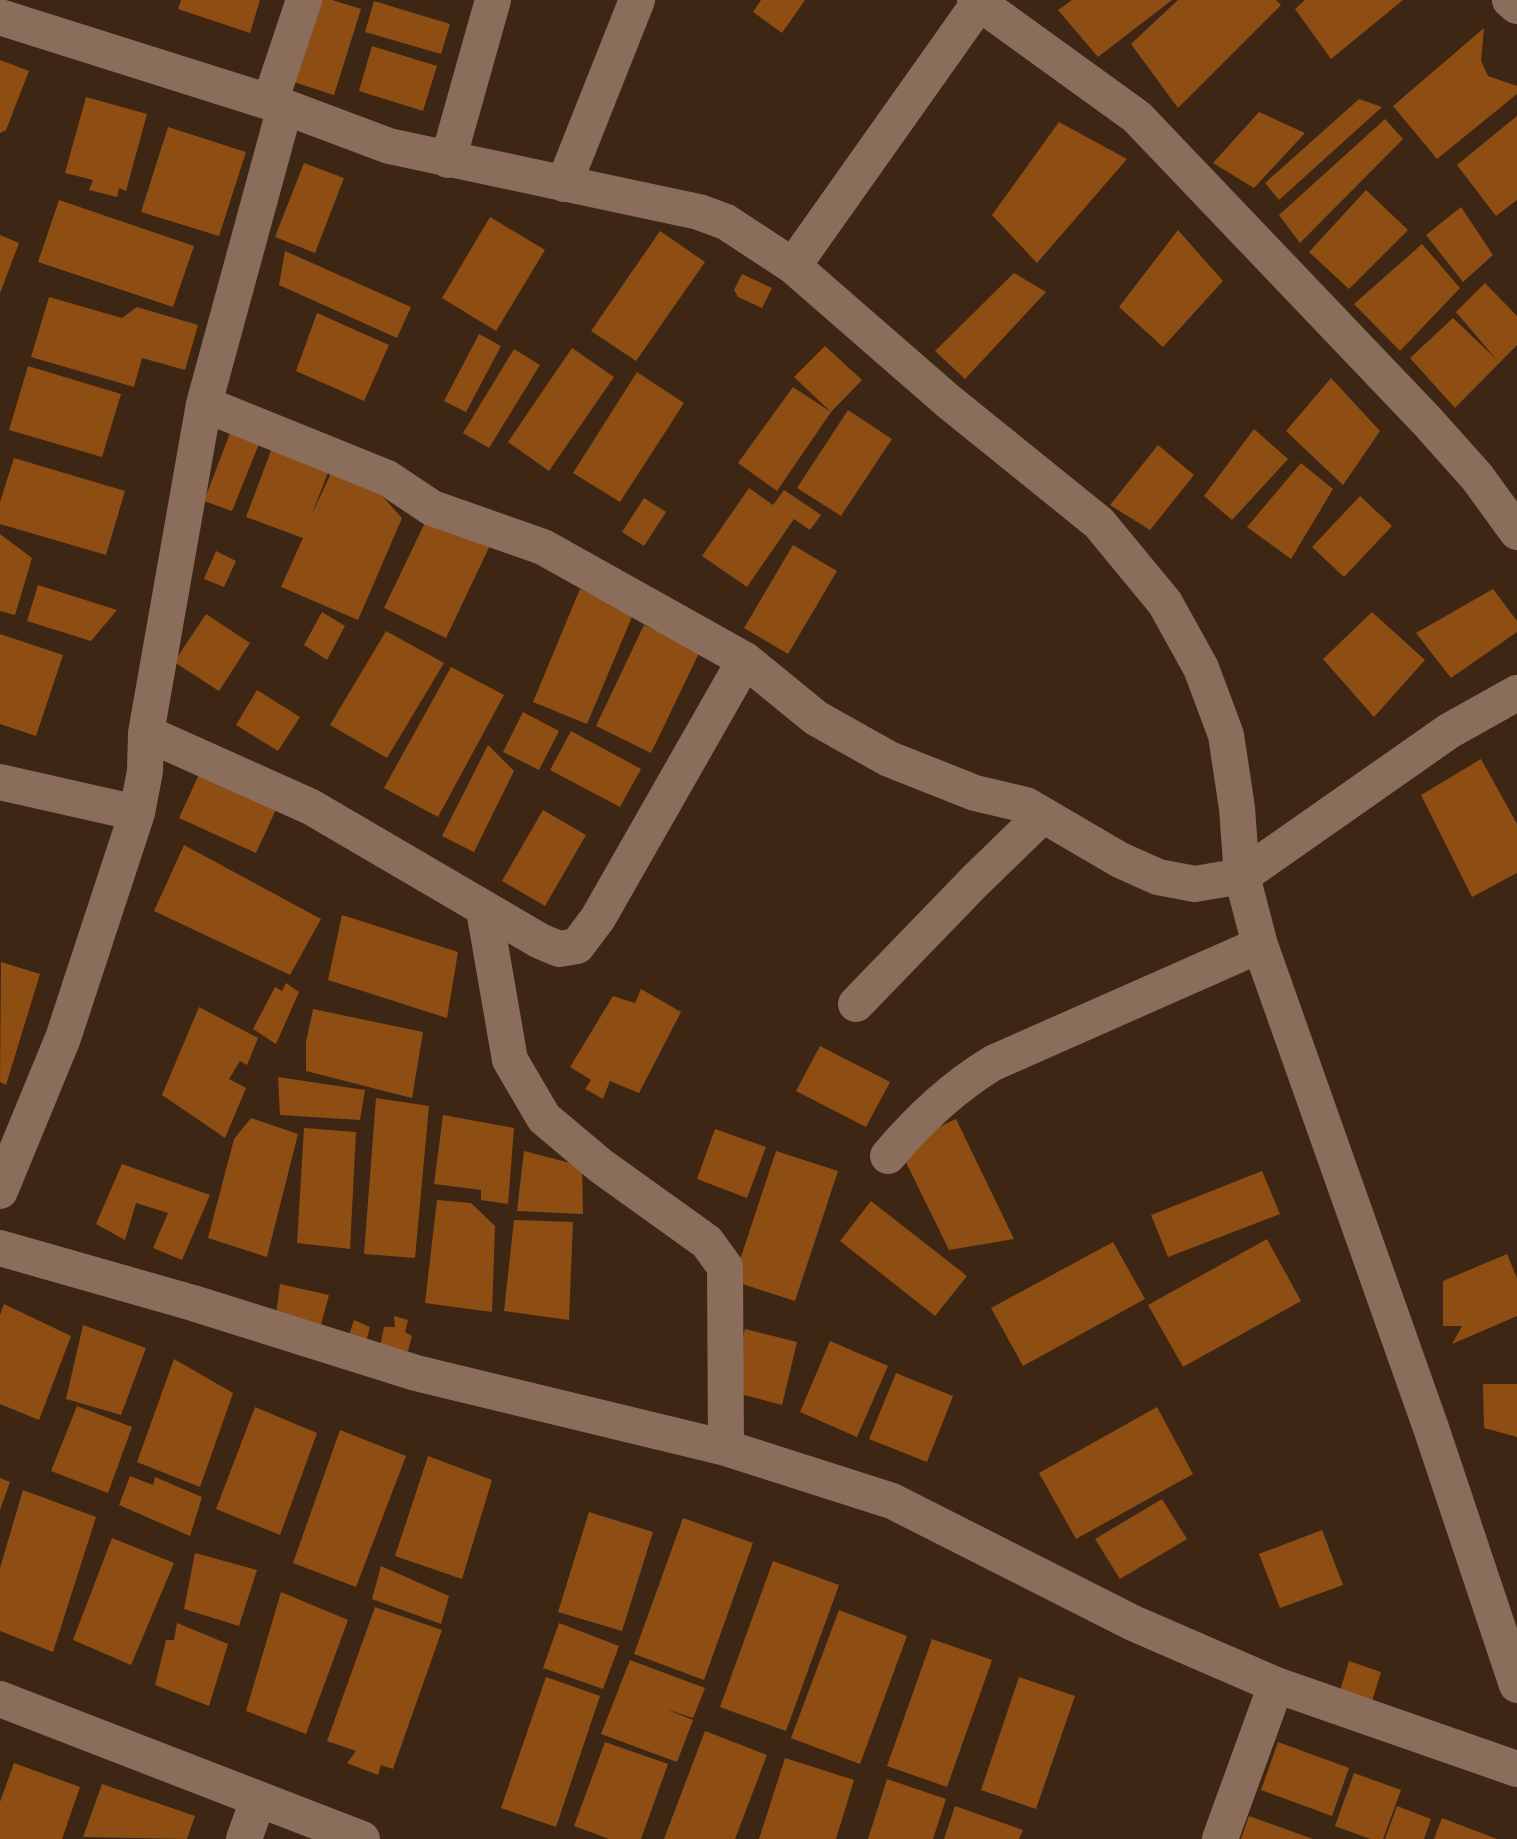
<!DOCTYPE html>
<style>
body{margin:0}
canvas{display:block;background:#3d2614}
</style>
<canvas width="1517" height="1839"></canvas>
<script>
const c = document.querySelector('canvas').getContext('2d');
c.lineJoin = 'round';
function fill(path, color) {
  c.fillStyle = color;
  c.fill(path, 'evenodd');
}
function trace(path, color, width, dash) {
  c.strokeStyle = color;
  c.lineWidth = width;
  c.lineCap = dash ? 'butt' : 'round';
  c.setLineDash(dash || []);
  c.stroke(path);
}
fill(new Path2D(`
 M181,0H260L250,33L178,9Z
 M312,0H332L361,9L334,95L287,80Z
 M761,0H805L782,33L753,12Z
 M1072,0H1172L1098,57L1058,10Z
 M1178,0H1276L1281,5L1178,108L1131,44Z
 M1305,0H1403L1331,59L1295,9Z
 M374,1L450,24L441,54L365,32Z
 M1484,28L1481,61L1488,76L1517,86V94L1437,159L1393,106Z
 M372,46L437,66L423,111L359,91Z
 M0,60L29,71L6,130L0,133Z
 M86,97L147,114L126,191L119,188L117,197L89,190L93,180L65,173Z
 M1359,99L1382,107L1279,200L1265,183Z
 M1259,112L1305,133L1254,188L1213,163Z
 M1517,116V200L1496,216L1457,165Z
 M1385,119L1403,139L1300,243L1279,215Z
 M1059,122L1127,159L1037,263L992,215Z
 M168,127L246,152L219,236L141,212Z
 M304,163L344,178L315,253L275,237Z
 M1366,190L1408,230L1349,289L1309,252Z
 M59,200L194,246L173,307L38,262Z
 M1461,207L1493,255L1463,282L1426,235Z
 M490,217L545,250L496,331L442,298Z
 M1178,230L1223,281L1163,347L1119,307Z
 M660,231L705,262L636,361L591,331Z
 M0,235L19,243L0,293Z
 M1422,244L1460,288L1400,351L1354,304Z
 M285,251L411,307L397,338L279,285Z
 M1014,273L1046,292L965,379L935,351Z
 M742,274L772,288L762,308L738,297L734,290Z
 M1485,283L1517,316V345L1455,408L1410,358L1453,318L1496,359L1456,312Z
 M49,297L122,318L137,307L198,325L185,370L142,358L134,387L31,357Z
 M317,313L389,345L364,401L296,371Z
 M479,334L501,346L466,412L444,401Z
 M825,346L862,380L831,412L794,377Z
 M572,348L614,377L549,471L508,442Z
 M514,349L540,365L489,448L463,433Z
 M28,366L121,394L102,457L9,430Z
 M637,372L684,403L620,502L573,473Z
 M1331,378L1380,431L1343,485L1286,431Z
 M793,387L831,412L777,491L738,463Z
 M848,410L892,439L841,516L797,488Z
 M1254,429L1288,459L1232,520L1204,496Z
 M230,433L259,444L232,511L204,501Z
 M1158,445L1194,475L1150,530L1110,505Z
 M272,448L329,470L311,516L333,469L374,487L402,518L358,620L281,587L303,538L246,517Z
 M14,458L125,491L106,555L0,524V502Z
 M1301,463L1333,489L1291,559L1247,527Z
 M749,488L773,505L784,490L821,515L810,530L794,519L747,587L702,556Z
 M1360,496L1392,526L1344,577L1312,547Z
 M644,498L666,512L644,546L622,532Z
 M432,508L494,537L446,638L384,608Z
 M0,534L32,558L15,615L0,611Z
 M793,545L837,571L788,654L744,628Z
 M216,551L236,561L224,587L204,579Z
 M38,585L117,610L91,641L27,621Z
 M580,589L634,612L587,724L533,702Z
 M1493,589L1517,621V632L1451,678L1416,633Z
 M322,612L345,626L327,660L304,645Z
 M1372,612L1425,660L1374,717L1323,659Z
 M206,614L250,643L219,691L174,662Z
 M644,625L700,651L651,753L596,726Z
 M386,631L444,663L387,758L330,725Z
 M0,634L63,655L36,736L0,724Z
 M451,667L504,695L438,817L384,788Z
 M257,690L300,717L278,751L236,725Z
 M523,712L559,731L539,770L503,752Z
 M571,731L641,769L620,807L550,770Z
 M488,745L514,771L474,852L442,836Z
 M1481,759L1517,824V873L1472,897L1421,795Z
 M202,768L279,803L256,853L179,818Z
 M543,810L586,835L545,906L502,881Z
 M184,845L321,919L290,975L154,911Z
 M342,915L458,952L447,1018L328,980Z
 M1,962L40,974L6,1085L0,1082Z
 M286,983L299,992L276,1044L253,1029L275,987L282,991Z
 M641,989L681,1012L639,1093L610,1081L603,1099L585,1089L591,1080L570,1067L613,996L635,1003Z
 M199,1007L258,1038L247,1065L240,1061L229,1079L246,1088L225,1138L162,1095Z
 M313,1009L423,1032L412,1098L306,1071V1042Z
 M820,1046L890,1082L866,1127L796,1091Z
 M278,1077L365,1090L360,1120L280,1115Z
 M376,1098L429,1106L415,1258L364,1254Z
 M443,1115L514,1128L508,1204L481,1200V1190L434,1184Z
 M251,1118L298,1134L267,1257L208,1238L234,1139Z
 M956,1119L1014,1239L949,1250L898,1146Z
 M304,1128L356,1132L350,1249L297,1243Z
 M715,1129L766,1147L747,1198L697,1179Z
 M524,1151L582,1166L583,1214L517,1211Z
 M776,1151L838,1171L795,1301L733,1281Z
 M122,1164L210,1195L182,1260L153,1248L168,1213L136,1203L125,1240L96,1224Z
 M1262,1171L1280,1214L1168,1257L1151,1215Z
 M437,1200L471,1203L495,1226L492,1312L425,1303Z
 M871,1201L967,1276L935,1316L840,1241Z
 M514,1220L573,1222L569,1320L504,1311Z
 M1267,1239L1301,1301L1183,1367L1148,1305Z
 M1113,1242L1145,1299L1023,1366L991,1308Z
 M1507,1254L1517,1278V1316L1452,1344L1462,1326H1443V1281Z
 M280,1284L329,1295L319,1332L275,1322Z
 M4,1304L71,1336L39,1420L0,1404V1315Z
 M394,1316L408,1320L405,1332L412,1336L408,1351L380,1347L384,1327H395Z
 M354,1320L370,1327L365,1345L348,1338Z
 M83,1325L146,1348L121,1415L66,1399Z
 M745,1329L797,1342L782,1405L729,1391Z
 M830,1341L888,1366L857,1437L800,1412Z
 M174,1359L233,1393L200,1487L137,1462Z
 M896,1373L953,1396L927,1462L869,1439Z
 M1483,1384H1517V1437L1484,1428Z
 M77,1406L132,1427L108,1493L51,1471Z
 M255,1407L317,1433L280,1535L216,1509Z
 M1157,1407L1193,1474L1076,1539L1039,1473Z
 M340,1430L406,1456L356,1587L293,1563Z
 M428,1456L492,1480L462,1579L395,1556Z
 M130,1476L153,1485L155,1477L202,1497L190,1536L119,1505Z
 M0,1478L10,1482L0,1510Z
 M23,1490L96,1517L53,1652L0,1631V1568Z
 M1162,1499L1187,1539L1120,1579L1095,1539Z
 M589,1512L653,1532L622,1631L558,1612Z
 M683,1518L753,1543L704,1680L634,1654Z
 M1322,1530L1343,1585L1280,1608L1259,1554Z
 M112,1538L174,1563L131,1665L73,1640Z
 M195,1553L257,1570L239,1626L184,1609Z
 M773,1561L839,1585L786,1731L720,1707Z
 M381,1566L449,1596L441,1624L372,1599Z
 M281,1592L348,1620L306,1734L246,1711Z
 M375,1607L442,1630L393,1769L381,1765L378,1775L347,1763L356,1751L327,1741Z
 M839,1610L907,1636L860,1764L791,1738Z
 M177,1623L228,1644L209,1706L155,1685L166,1640H174Z
 M559,1623L619,1646L603,1689L543,1668Z
 M932,1639L992,1660L947,1787L887,1766Z
 M630,1660L705,1688L693,1718L666,1709L693,1720L677,1762L601,1734Z
 M1349,1661L1381,1672L1372,1701L1340,1691Z
 M546,1677L600,1696L556,1827L501,1808Z
 M1019,1677L1075,1696L1036,1809L981,1790Z
 M705,1731L767,1755L735,1839H664Z
 M605,1742L668,1764L641,1839H609L574,1826Z
 M1278,1742L1349,1768L1332,1816L1261,1790Z
 M785,1758L854,1780L836,1839H759Z
 M14,1763L80,1787L62,1839H0V1802Z
 M1354,1773L1401,1790L1383,1839H1370L1335,1826Z
 M887,1779L946,1799L933,1839H868Z
 M102,1784L195,1816L187,1839L83,1837Z
 M955,1806L1023,1830L1019,1839H944Z
 M1397,1806L1431,1819L1424,1839H1385Z
 M1249,1816L1313,1839H1241Z
 M1442,1818L1497,1839H1434Z`), '#8e4d12');
trace(new Path2D(`
 M975,0L1137,117L1427,421L1477,477L1517,532
 M1510,0L1517,6
 M0,17L285,107L389,146L699,212L726,222L793,266L948,401L1099,523L1165,603L1201,668L1226,735L1237,808L1242,876L1260,945L1431,1428L1517,1685
 M270,102L304,0
 M448,160L493,0
 M564,184L637,0
 M793,266L979,3
 M204,404L387,478L432,508L543,547L745,660L816,718L889,759L975,793L1026,805L1120,860L1158,877L1195,884L1242,876L1449,731L1517,693
 M146,733L311,807L540,941L559,949L577,946L598,918L745,660
 M0,782L137,813
 M484,910L510,1060L544,1118L601,1166L707,1242L725,1267L726,1448
 M856,1004L975,881L1043,815
 M888,1156C919,1119 952,1088 993,1063L1260,945
 M0,1191L63,1038L137,813L145,771L146,733L204,404L285,107
 M0,1248L193,1303L416,1373L726,1448L892,1501L1133,1623L1276,1685L1517,1769
 M0,1699L362,1839
 M244,1839L258,1800
 M1220,1839L1276,1685`), '#8a6e5b', 36);
</script>
